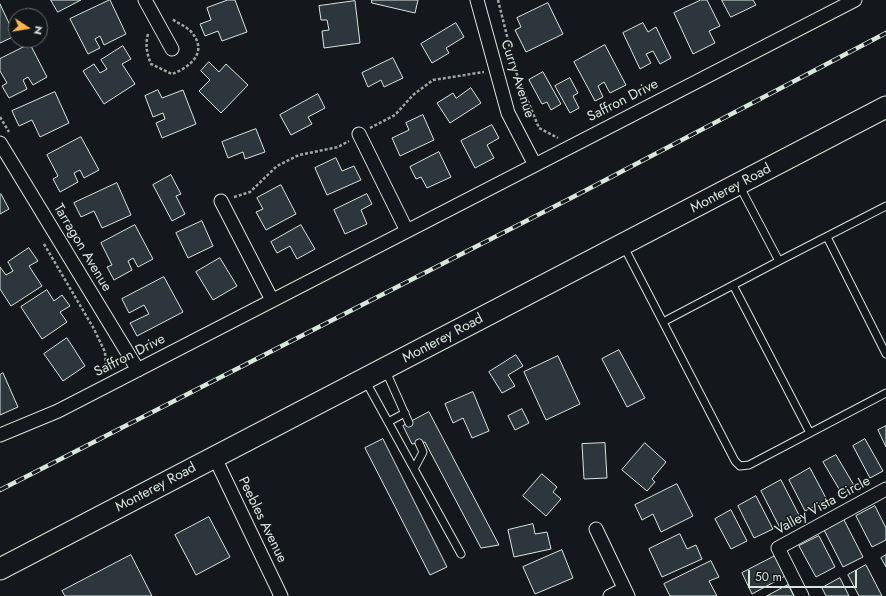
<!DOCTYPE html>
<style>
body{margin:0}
#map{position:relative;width:886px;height:596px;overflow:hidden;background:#14181c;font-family:Jost,sans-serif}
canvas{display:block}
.north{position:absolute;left:8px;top:8px;width:40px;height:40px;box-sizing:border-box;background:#14181c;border:1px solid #626a69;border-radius:50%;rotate:102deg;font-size:11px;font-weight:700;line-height:16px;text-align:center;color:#d8e6dc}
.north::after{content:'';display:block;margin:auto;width:14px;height:18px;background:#ffb74d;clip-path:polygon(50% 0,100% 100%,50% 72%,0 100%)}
.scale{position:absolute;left:748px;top:570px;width:109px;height:18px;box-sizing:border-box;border:2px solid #d8e6dc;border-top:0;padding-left:5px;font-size:12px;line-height:14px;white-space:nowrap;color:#d8e6dc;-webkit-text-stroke:3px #14181c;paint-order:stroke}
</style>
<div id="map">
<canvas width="886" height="596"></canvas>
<div class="north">N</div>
<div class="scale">50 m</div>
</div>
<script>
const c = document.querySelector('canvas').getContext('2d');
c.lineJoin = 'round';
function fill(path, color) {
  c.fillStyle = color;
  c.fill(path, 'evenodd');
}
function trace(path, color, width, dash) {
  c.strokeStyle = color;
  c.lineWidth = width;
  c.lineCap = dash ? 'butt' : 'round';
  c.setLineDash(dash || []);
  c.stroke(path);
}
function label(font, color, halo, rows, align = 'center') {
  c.font = font + ' Jost,sans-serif';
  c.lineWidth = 3;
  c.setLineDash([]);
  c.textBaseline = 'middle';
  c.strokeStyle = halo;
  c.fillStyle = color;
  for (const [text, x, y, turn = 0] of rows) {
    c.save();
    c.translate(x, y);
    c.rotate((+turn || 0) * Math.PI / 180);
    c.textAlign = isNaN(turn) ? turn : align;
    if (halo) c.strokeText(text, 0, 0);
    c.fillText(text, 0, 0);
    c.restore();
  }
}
const building = new Path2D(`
 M51,0H81L58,12Z
 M110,0L126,34L104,45L100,36L95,39L100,48L88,54L70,19Z
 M228,0H235L247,32L222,41L218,31L205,36L200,24L211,20L207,8Z
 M372,0H418L415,13L372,3Z
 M701,0H707L720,26L709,31L715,43L693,54L674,13Z
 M722,0H753L756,5L731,17Z
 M355,1L360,43L324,48L322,31L329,30L327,20H321L319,6Z
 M548,3L563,34L526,52L515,30L521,27L517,18Z
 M0,4L15,36L0,43Z
 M456,23L464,37L446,48L449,53L432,63L421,44Z
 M643,23L648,32L656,27L671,58L660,64L653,51L646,54L651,63L640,69L623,33Z
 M30,44L47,77L33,85L28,77L23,80L27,89L9,98L2,86L7,83L0,71V59Z
 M605,45L626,85L610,93L604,82L598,86L603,97L595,101L574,62Z
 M123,46L131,59L122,64L135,84L104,104L83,71L94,64L100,73L107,69L101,60Z
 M393,58L403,78L384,87L381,80L368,87L362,73Z
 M209,62L219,72L226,64L248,85L221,113L199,91L210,80L201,71Z
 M543,72L561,104L551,110L547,102L542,104L529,80Z
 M570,78L578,93L573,96L579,108L570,113L555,86Z
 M471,88L481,103L450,123L437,103L453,93L456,98Z
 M158,90L162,98L183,90L196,124L162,138L156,123L165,119L163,113L153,117L145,96Z
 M55,92L69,123L40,137L32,120L19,126L12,111Z
 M318,94L325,108L308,117L312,124L291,135L280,115Z
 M423,115L434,140L400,156L392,138L409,130L406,123Z
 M492,125L499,138L487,145L494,158L475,168L461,141Z
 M256,129L265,152L245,159L243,152L228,158L222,142Z
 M81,137L99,170L84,178L80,170L74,173L78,182L60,192L53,179L58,176L47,155Z
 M439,152L451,177L427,188L421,177L416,179L410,167Z
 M336,158L342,171L354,166L361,180L327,195L315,168Z
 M171,175L181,194L176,196L185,214L172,221L153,185Z
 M117,183L131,215L102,228L94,211L81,217L74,203Z
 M281,185L296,214L266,230L256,212L263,209L257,198Z
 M1,194L9,209L0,214V195Z
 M367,194L372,204L361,210L367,224L345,234L334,210Z
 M202,221L213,246L188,258L176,233Z
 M135,225L153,259L138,267L133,258L128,261L132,270L114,280L107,267L112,265L101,243Z
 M301,225L315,249L297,259L290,246L277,253L271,242Z
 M29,248L38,261L29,266L42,286L11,306L0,289V267L6,275L13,271L8,262Z
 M220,258L237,286L213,300L196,272Z
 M164,277L183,312L137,336L130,323L149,314L144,305L129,313L122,299Z
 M47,290L54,301L62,295L70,306L60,312L67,322L42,339L21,307Z
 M67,338L85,366L63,381L44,354Z
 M619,350L645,398L627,407L602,359Z
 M516,355L523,366L508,375L515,386L502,393L489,372Z
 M558,356L580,404L546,420L524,372Z
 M3,373L18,407L0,415V375Z
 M473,392L489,431L472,438L463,418L453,423L445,404Z
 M522,409L529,423L515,430L508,416Z
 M429,412L499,545L481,548L425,442L412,444L403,426Z
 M886,426V447L878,430Z
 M383,439L447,567L430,575L365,448Z
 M865,439L883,471L870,478L853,446Z
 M605,443L607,478L584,479L582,444Z
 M645,443L666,462L652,479L655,482L647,491L622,470Z
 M836,455L855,487L842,494L823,462Z
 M810,468L827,500L805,511L789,480Z
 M542,474L557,487L553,492L561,499L546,516L523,496Z
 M781,480L800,517L780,528L761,491Z
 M677,484L693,516L661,532L653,514L642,520L635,505Z
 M756,496L773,529L754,538L738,506Z
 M875,506L886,528V540L872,547L856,516Z
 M731,510L747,541L731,549L715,519Z
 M209,517L230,557L196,575L175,535Z
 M843,518L863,557L843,567L823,528Z
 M533,524L535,534L547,532L551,549L514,557L508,530Z
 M680,534L687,549L696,545L702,559L662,577L649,549Z
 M819,536L835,567L816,577L799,546Z
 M562,550L573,578L535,594L523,567Z
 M131,555L152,596H65L62,591Z
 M777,555L787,575L752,594L742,573Z
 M886,555V567L881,558Z
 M711,561L719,577L709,581L717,596H670L664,584Z
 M866,565L882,596H859L848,575Z
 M840,578L849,596H826L822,588Z
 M788,585L794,596H767Z`);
fill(building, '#2c363c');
trace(building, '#d8e6dc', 1);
const service = new Path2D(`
 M739,185L779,261L886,206
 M827,237L886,354
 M623,245L735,461L740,466L749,465L886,393
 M733,285L810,433
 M663,322L779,261
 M385,369L409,423
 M365,380L461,554
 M388,422L405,413
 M414,469L423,452L419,443`);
const minor = new Path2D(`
 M145,0L172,49
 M477,0L508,113L535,165
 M359,134L407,231
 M0,143L138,370
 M221,201L272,300
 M0,435L58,411L855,0
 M215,458L281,596
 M596,529L628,596
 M610,596L624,589
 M802,596L778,548L886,489`);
const primary = new Path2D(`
 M0,569L886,107`);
trace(service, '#d8e6dc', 9);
trace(minor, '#d8e6dc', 15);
trace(primary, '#d8e6dc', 23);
trace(new Path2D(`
 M498,0L516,72L539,128L558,138
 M148,34C145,45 147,54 151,64L172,74C188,68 208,54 193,34C188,27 179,24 172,19
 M0,117L9,132
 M370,128L395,115L413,95L433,80L484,72
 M234,197L250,192L277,166L299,155L338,147L349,141
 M44,244L94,329L105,352L106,366L101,374`), '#9da8a2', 2.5, [3, 2]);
trace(service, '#14181c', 7);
trace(minor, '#14181c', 13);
trace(primary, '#14181c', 21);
const rail = new Path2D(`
 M0,490L573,197L886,33`);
trace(rail, '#d8e6dc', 4.5);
trace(rail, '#14181c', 3, [9]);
label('14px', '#d8e6dc', '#14181c', [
 ["Curry Avenue",517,79,72],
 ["Saffron Drive",623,101,-27],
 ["Monterey Road",731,189,-28],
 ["Tarragon Avenue",82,248,59],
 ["Monterey Road",443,339,-28],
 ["Saffron Drive",130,356,-27],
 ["Monterey Road",156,488,-28],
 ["Valley Vista Circle",823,506,-29],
 ["Peebles Avenue",262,520,64]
]);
</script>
